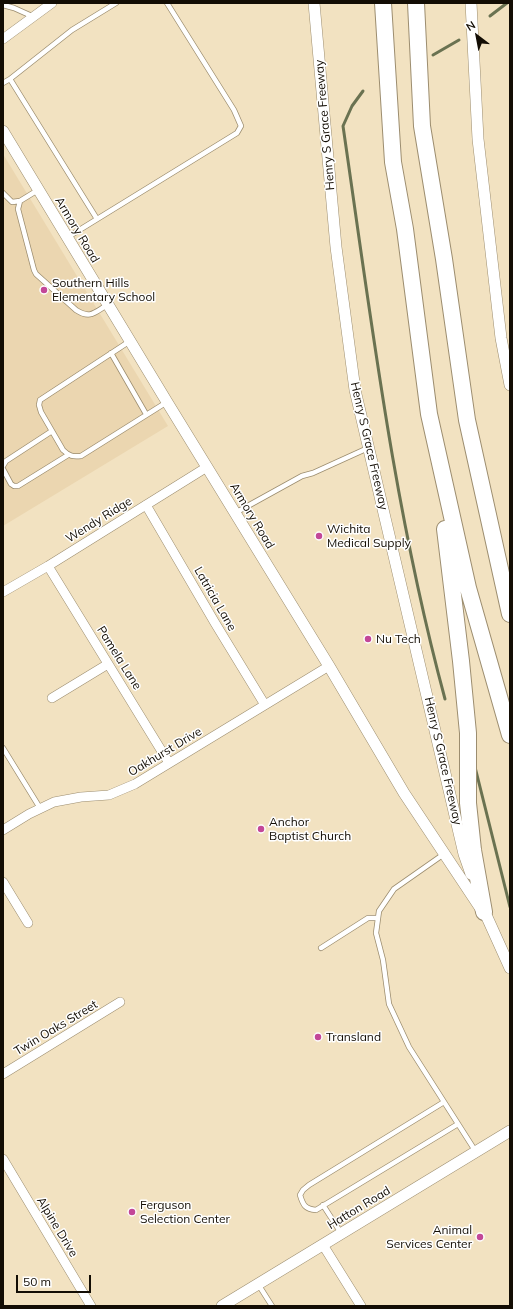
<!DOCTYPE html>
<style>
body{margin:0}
#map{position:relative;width:513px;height:1309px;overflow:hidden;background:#f2e2c1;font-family:Mulish,sans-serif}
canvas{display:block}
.frame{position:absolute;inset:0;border:4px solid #130d04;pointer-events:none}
.north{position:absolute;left:457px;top:16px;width:40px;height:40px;-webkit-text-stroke:3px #fff;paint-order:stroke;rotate:328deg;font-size:11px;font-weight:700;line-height:16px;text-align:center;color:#130d04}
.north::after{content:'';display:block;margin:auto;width:14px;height:18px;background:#130d04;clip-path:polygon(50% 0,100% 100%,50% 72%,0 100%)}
.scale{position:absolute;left:16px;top:1275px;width:75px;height:18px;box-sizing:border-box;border:2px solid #130d04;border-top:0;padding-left:5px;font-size:12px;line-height:14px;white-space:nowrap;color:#130d04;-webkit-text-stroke:3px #fff;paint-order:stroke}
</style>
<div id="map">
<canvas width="513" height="1309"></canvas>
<div class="frame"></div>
<div class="north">N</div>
<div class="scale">50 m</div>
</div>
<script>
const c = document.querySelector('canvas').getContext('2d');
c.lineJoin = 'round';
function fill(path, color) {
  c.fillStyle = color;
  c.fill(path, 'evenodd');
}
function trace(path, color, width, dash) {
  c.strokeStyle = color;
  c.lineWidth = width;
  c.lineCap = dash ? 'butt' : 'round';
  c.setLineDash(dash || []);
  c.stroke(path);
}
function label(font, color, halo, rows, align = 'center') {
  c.font = font + ' Mulish,sans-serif';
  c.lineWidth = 3;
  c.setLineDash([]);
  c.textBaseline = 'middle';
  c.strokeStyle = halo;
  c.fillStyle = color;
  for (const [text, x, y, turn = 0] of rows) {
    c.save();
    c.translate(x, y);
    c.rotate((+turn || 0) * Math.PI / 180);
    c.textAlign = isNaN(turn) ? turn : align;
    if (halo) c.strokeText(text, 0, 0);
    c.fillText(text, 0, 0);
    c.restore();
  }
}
fill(new Path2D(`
 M3,154L168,426L3,526Z`), '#ebd6b0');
trace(new Path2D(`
 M490,16L507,3
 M433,55L459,40
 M363,91L352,106L343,126C371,318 394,511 445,699
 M475,767L510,907`), '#6a7251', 3);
const service = new Path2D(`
 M3,5L14,8L34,17
 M10,79L97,219
 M3,83L10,79L72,30L116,3
 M38,190L20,201L18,209L34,270L36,274L76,310C90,319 94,313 107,305
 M3,193L12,202L20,201
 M68,237L237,133L241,126L234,110L167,3
 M130,341L40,400L39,405L41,412L63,450C69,456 73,457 81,456L167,402
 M111,353L146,414
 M3,466L6,461L52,431
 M3,469L11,484L14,486H18L68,455
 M235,513L302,476L313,473L368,448
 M3,748L40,808
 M444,854L394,889L379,911L376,933L383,960L389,1004L409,1047L476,1152
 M321,948L368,918H378
 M444,1102L309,1185L303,1190L300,1195C303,1205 305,1209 316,1210L458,1124
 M323,1205L341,1233
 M258,1284L272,1306`);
const minor = new Path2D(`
 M3,39L52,3
 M146,505L215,623L265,705
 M48,566L169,763
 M3,592L48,566L207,467
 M52,698L108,664
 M3,830L29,814L54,802L81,797L109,795L135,784L329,666
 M3,882L28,923
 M3,1074L120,1002
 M3,1159L91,1306
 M323,1245L361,1306`);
const tertiary = new Path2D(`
 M314,3L336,247L355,390L464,854L471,874
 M471,3L478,139L501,338L510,385
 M3,131L167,402L329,666L404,793L481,909
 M482,906L510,968
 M222,1306L510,1131`);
const motorway = new Path2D(`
 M383,3L393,162L405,229L429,414L468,588L510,735
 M416,3L422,126L444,259L467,420L510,614
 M445,529L461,661L468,733V803L473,850L484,912`);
trace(service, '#9c8d6f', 6);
trace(minor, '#9c8d6f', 10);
trace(tertiary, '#9c8d6f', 12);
trace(motorway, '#9c8d6f', 18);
trace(service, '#fff', 4.5);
trace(minor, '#fff', 9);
trace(tertiary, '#fff', 11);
trace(motorway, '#fff', 16);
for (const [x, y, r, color] of [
 [44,290,4,"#c34798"],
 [319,536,4,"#c34798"],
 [368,639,4,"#c34798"],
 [261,829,4,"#c34798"],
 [318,1037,4,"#c34798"],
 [132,1212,4,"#c34798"],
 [480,1237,4,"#c34798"]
]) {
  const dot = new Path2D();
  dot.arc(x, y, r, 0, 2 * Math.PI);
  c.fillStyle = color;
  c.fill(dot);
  trace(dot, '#fff', 1.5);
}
label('12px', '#130d04', '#fff', [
 ["Henry S Grace Freeway",325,125,-95],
 ["Armory Road",77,230,59],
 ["Henry S Grace Freeway",369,446,77],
 ["Armory Road",252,516,59],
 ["Wendy Ridge",99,520,-32],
 ["Latricia Lane",215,599,60],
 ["Pamela Lane",119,658,58],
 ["Oakhurst Drive",165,752,-31],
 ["Henry S Grace Freeway",443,761,77],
 ["Twin Oaks Street",56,1028,-31],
 ["Hatton Road",359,1208,-31],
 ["Alpine Drive",57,1227,59]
]);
label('12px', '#130d04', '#fff', [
 ["Southern Hills",52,283],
 ["Elementary School",52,297],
 ["Wichita",327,529],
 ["Medical Supply",327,543],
 ["Nu Tech",376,639],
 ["Anchor",269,822],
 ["Baptist Church",269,836],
 ["Transland",326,1037],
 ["Ferguson",140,1205],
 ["Selection Center",140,1219],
 ["Animal",472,1230,"right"],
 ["Services Center",472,1244,"right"]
], 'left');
</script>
